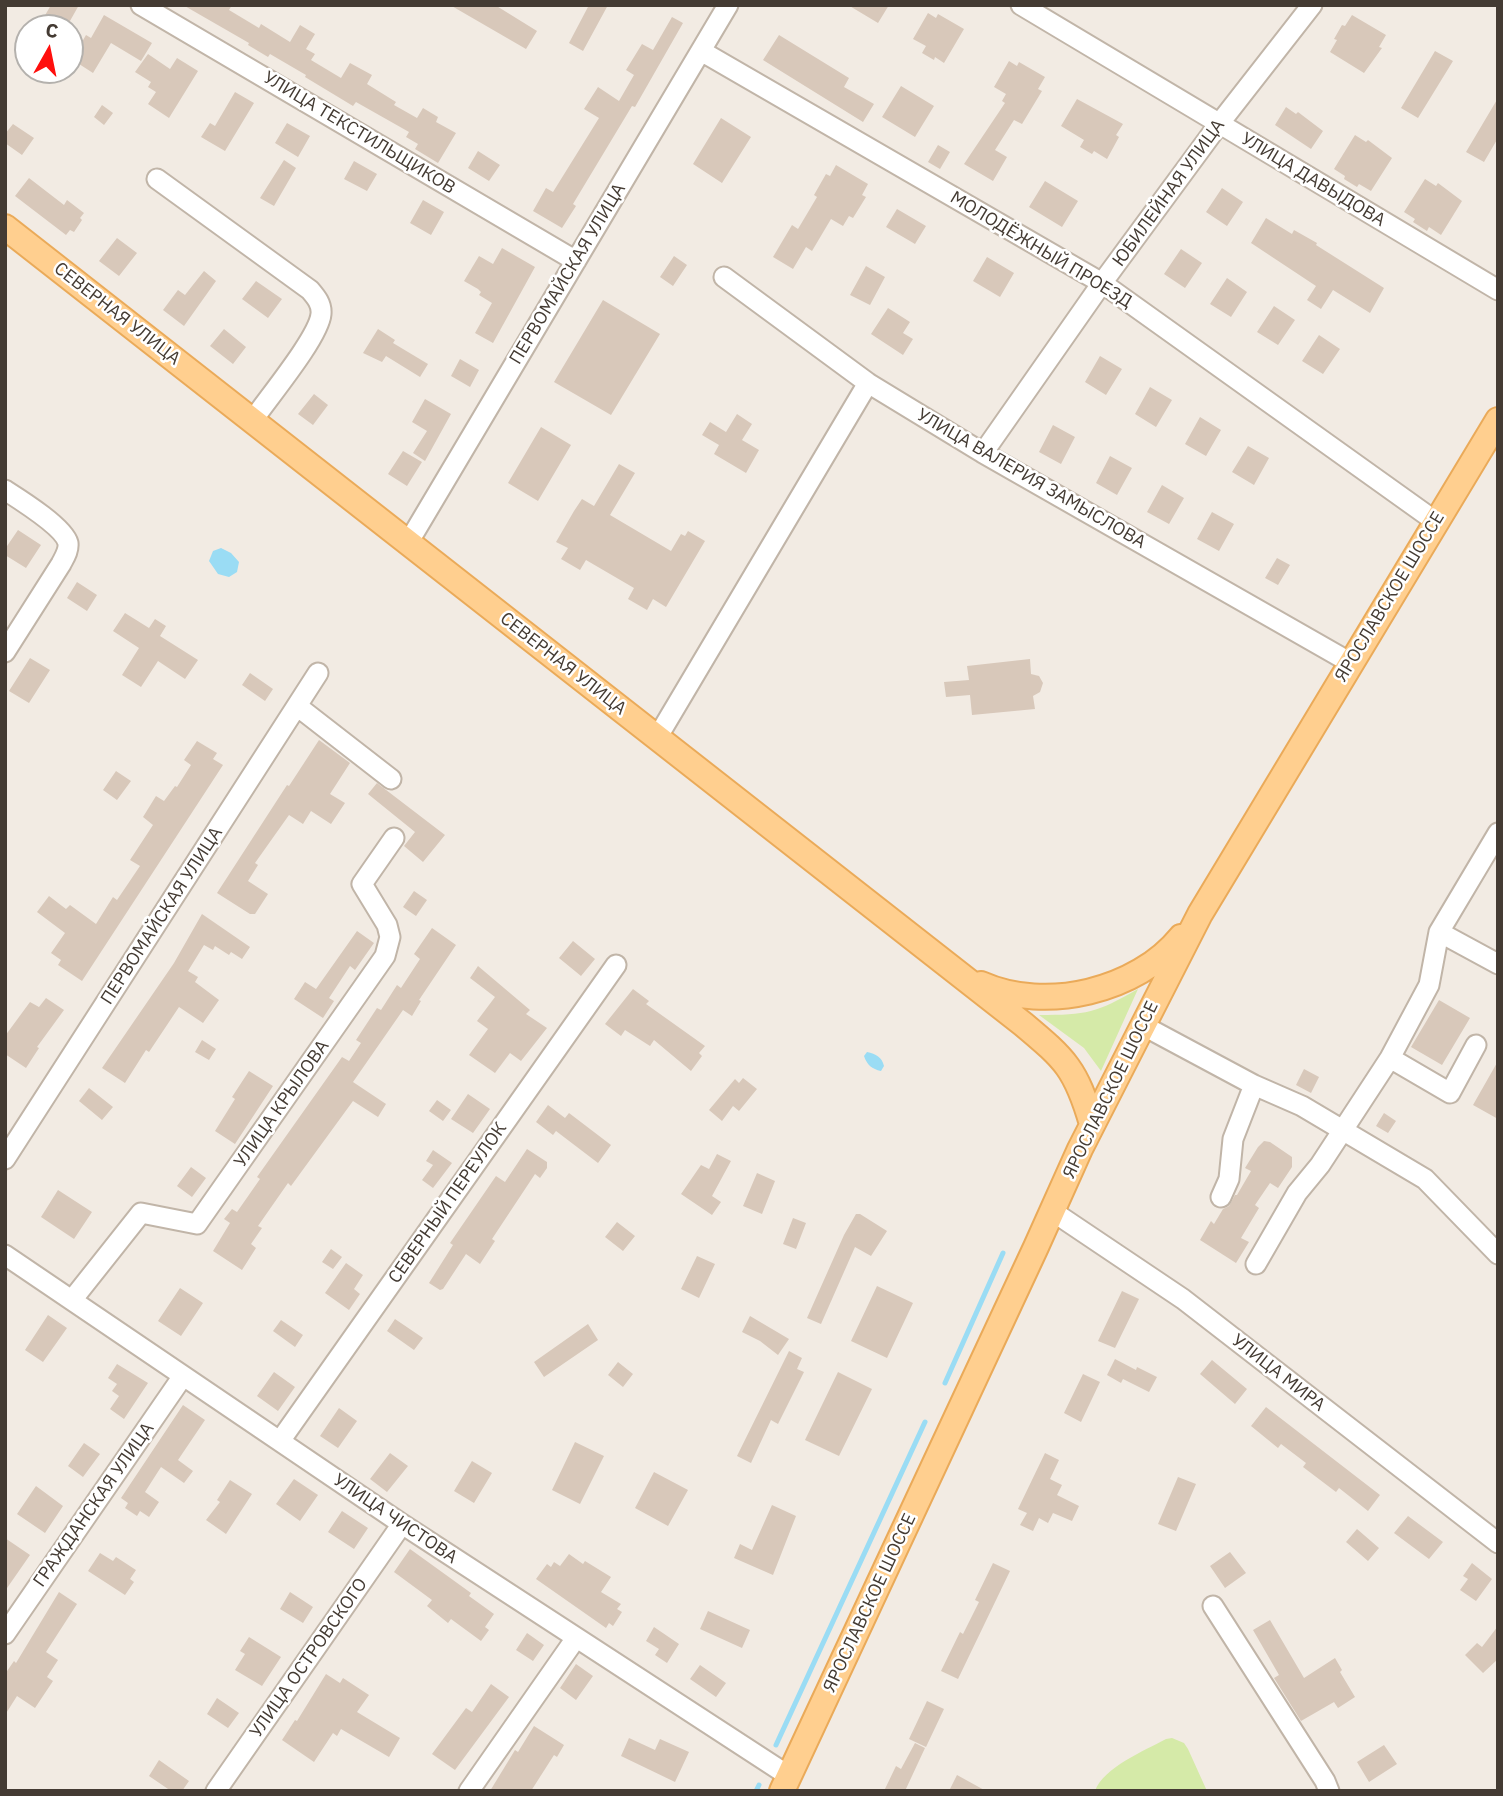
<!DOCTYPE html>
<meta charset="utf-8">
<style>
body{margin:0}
#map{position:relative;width:1503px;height:1796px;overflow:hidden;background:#f2ebe3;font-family:"IBM Plex Sans",sans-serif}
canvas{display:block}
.frame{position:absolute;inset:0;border:7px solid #443b33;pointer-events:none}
.north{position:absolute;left:14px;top:14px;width:70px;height:70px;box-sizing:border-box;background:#fff;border:2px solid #b4b1ad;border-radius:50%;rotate:9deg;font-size:19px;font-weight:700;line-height:28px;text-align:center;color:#443b33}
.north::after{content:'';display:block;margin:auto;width:24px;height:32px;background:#ff0f0d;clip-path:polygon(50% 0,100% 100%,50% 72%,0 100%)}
</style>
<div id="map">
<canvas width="1503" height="1796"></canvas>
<div class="frame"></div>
<div class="north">С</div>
</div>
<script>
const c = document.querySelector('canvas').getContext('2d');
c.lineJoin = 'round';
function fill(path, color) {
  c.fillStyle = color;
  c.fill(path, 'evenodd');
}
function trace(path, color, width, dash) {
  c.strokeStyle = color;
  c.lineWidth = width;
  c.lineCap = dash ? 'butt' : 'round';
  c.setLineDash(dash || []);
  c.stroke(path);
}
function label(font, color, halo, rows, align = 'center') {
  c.font = font + ' "IBM Plex Sans",sans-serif';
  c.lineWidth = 5;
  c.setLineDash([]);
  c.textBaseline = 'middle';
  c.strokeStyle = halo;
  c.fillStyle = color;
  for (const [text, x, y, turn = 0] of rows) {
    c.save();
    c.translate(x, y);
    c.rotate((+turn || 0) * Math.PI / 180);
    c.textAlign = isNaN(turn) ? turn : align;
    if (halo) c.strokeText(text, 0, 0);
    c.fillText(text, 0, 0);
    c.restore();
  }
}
fill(new Path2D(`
 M1138,989L1101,1071L1084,1048L1039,1015C1087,1015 1096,1013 1138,989Z
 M1172,1738L1184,1743L1188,1749L1207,1791H1095C1104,1767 1144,1751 1166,1739Z`), '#d5eaa8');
fill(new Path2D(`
 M221,548L231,553L239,562L237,572L229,577L218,574L209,561L213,551Z
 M867,1052C876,1054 882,1057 884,1066L881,1071C872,1069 867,1065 864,1056Z`), '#9adcf4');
trace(new Path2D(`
 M945,1383L1003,1253
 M776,1745L925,1422
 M756,1791L759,1785`), '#9adcf4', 5);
fill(new Path2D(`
 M51,5H79L66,28H48L40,24Z
 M183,5H232L229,10L259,28L261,24L290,42L300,25L315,34L306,49L315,54L311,60L341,78L350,63L372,75L367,84L396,102L394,105L417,118L423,108L438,117L436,122L456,133L438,163L415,149L418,144L406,137L409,132L356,102L353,106L305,77L306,75L270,54L268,57L248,45L249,43Z
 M450,5H495L537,31L526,49Z
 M589,5H608L583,51L569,43Z
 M848,5H889L878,23Z
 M928,13L936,18L938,14L964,29L944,63L935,57L934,60L922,53L926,46L913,39Z
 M104,15L152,43L141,61L111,43L93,73L76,62L83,50L79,47L86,35L91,38Z
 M1352,15L1386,35L1379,47L1382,48L1364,73L1330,52L1337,40L1334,39L1342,25L1345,26Z
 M672,17L683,23L635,107L632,106L573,204L576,206L562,228L533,211L546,188L553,192L599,118L584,109L598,87L619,101L634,75L626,70L642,44L653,50Z
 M779,35L849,78L844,87L874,104L863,122L763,60Z
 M1435,51L1453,61L1418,118L1401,108Z
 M148,54L170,69L177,58L198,71L169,118L148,104L156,92L148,87L151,82L135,72Z
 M1009,61L1017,66L1019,62L1045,77L1038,89L1042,91L1022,124L1014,120L995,150L1007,157L993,181L964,164L1005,103L1002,101L1006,94L994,87Z
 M901,86L934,106L915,137L882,117Z
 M235,92L254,103L225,151L201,137L210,123L215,126Z
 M1498,98V138L1484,162L1466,152Z
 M1077,99L1123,124L1116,135L1119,137L1107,159L1094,151L1092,154L1080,147L1084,140L1061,126Z
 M102,105L113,113L104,125L94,117Z
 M1286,107L1296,114L1298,112L1323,131L1311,149L1275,125Z
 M721,118L751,137L722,183L693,164Z
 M287,123L310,136L298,157L275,143Z
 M13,124L34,138L22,155L5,143V134Z
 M1355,135L1366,142L1368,140L1392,158L1371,191L1359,184L1357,187L1344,179L1345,176L1334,169Z
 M938,145L950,152L940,169L928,162Z
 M478,151L500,165L489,181L468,168Z
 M284,160L296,168L274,206L260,198Z
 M354,161L377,174L367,191L344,179Z
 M836,165L868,184L862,195L866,197L853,218L849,216L843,226L831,219L812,251L806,247L793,269L773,257L792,225L798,229L817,197L814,195L826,174L830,176Z
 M29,178L64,205L67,200L84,213L80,218L82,220L74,232L70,230L66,235L15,196Z
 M1425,179L1436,186L1438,183L1462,201L1441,235L1429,227L1427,231L1413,222L1415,219L1404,212Z
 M1045,181L1078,201L1062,227L1029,207Z
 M1222,188L1243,202L1227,226L1206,212Z
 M423,200L444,212L431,235L410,223Z
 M897,209L926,226L915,244L886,227Z
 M1266,218L1292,234L1294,230L1317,243L1316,245L1384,288L1370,313L1333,290L1321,309L1307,300L1316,286L1251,243Z
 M117,238L137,253L119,276L99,261Z
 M502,248L535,267L493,343L475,333L492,303L479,295L481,292L478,289L464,281L479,256L493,264Z
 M1181,249L1202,263L1185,288L1164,274Z
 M674,256L687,265L673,286L660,277Z
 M987,257L1014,273L1000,297L973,281Z
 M866,266L885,277L870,305L850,295Z
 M204,271L216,281L184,326L163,310L178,290L185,295Z
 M1227,278L1247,292L1231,317L1210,304Z
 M256,281L282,299L268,318L242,299Z
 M603,300L660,334L611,415L554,382Z
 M1274,306L1295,320L1278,345L1257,332Z
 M888,308L910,322L903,333L913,339L903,355L871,334Z
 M224,329L246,347L233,364L210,346Z
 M378,329L395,340L393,343L428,364L420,377L386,356L382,362L363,353Z
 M1319,335L1340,349L1323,374L1302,361Z
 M1100,356L1122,369L1106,395L1085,382Z
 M460,359L479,370L470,387L451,376Z
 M1150,387L1172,400L1156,427L1135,414Z
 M314,394L328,405L313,425L298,414Z
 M425,399L451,414L425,461L413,453L427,431L412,422Z
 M737,414L752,424L742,440L759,450L746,473L714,454L719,445L702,435L710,422L726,432Z
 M1200,417L1221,430L1206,456L1185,444Z
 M1053,425L1075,437L1061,464L1039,452Z
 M541,427L571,445L538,501L508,483Z
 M1248,446L1269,458L1254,485L1232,472Z
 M403,451L422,462L407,486L388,474Z
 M1110,456L1132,468L1117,495L1096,483Z
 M619,464L635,473L610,515L671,551L681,534L685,536L688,531L705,541L666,607L653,599L647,610L628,599L634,588L586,560L580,570L561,559L568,548L556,542L574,511L582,499L594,506Z
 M1162,485L1184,498L1169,524L1147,512Z
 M1212,512L1234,524L1219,551L1197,539Z
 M18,530L41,545L26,568L5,555V549Z
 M1277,558L1290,565L1278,585L1265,578Z
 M77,582L97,595L87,611L67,598Z
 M125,613L149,628L155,619L166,626L160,636L198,660L185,679L158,661L141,687L122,675L139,648L113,631Z
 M30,658L50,670L29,703L9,691Z
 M1030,659L1031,674L1039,676L1043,683L1040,692L1033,696L1035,709L972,715L970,695L946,697L944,682L969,680L967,666Z
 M250,673L273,689L265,701L242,685Z
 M319,740L350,763L330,794L345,803L331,824L311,811L303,824L289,815L255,863L258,865L248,881L268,894L255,914H250L217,893L287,785L289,786Z
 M197,741L217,753L213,759L223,765L82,981L58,965L61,960L51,953L65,933L37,912L49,896L66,909L70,905L96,924L113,897L117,900L140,866L130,860L153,825L143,817L156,796L164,801L175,786L177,787L191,765L184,760Z
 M116,771L131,781L117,800L103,790Z
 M377,783L445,835L423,862L404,846L415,832L368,794Z
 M414,891L427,900L416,916L403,907Z
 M202,914L250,947L242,959L231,952L229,955L215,946L213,950L204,945L188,971L198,977L195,982L219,1000L203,1023L179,1007L149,1052L146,1050L125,1083L102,1068L174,963Z
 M432,928L456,945L419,1000L421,1001L412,1016L403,1010L353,1082L386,1104L378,1117L353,1101L291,1186L288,1183L258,1226L262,1228L251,1244L256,1248L242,1270L213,1251L230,1223L224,1219L232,1209L237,1212L260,1179L257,1177L342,1057L349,1061L361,1043L356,1040L377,1008L381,1010L397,985L401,988L420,959L414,954Z
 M357,931L374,943L355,970L350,966L329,998L334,1001L323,1018L294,999L305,982L316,989Z
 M573,941L595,959L581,976L559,958Z
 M478,966L530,1010L526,1014L547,1028L521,1061L510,1053L495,1073L469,1055L488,1029L477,1021L495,997L470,978Z
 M633,989L649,1001L646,1004L705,1046L699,1053L702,1056L691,1071L654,1040L650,1046L625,1030L621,1036L605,1024Z
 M46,998L64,1010L37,1047L39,1048L26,1068L5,1054V1036L30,1002L39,1007Z
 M1439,1000L1470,1018L1442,1065L1411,1047Z
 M202,1040L216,1049L209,1060L195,1052Z
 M1498,1061V1119L1473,1105Z
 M1304,1069L1319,1077L1311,1093L1296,1085Z
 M249,1071L273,1086L235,1144L215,1131L235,1099L232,1097Z
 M743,1078L757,1089L739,1111L733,1106L722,1121L709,1110L735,1079L739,1083Z
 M89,1088L113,1107L102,1120L79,1101Z
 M468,1094L490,1109L473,1133L451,1119Z
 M437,1100L451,1110L443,1121L429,1111Z
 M548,1105L565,1118L569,1113L611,1145L598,1163L556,1131L553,1135L536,1122Z
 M1384,1113L1396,1121L1388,1133L1376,1126Z
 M1264,1141L1270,1142L1292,1157V1167L1278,1188L1270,1183L1255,1205L1259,1208L1241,1238L1249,1242L1236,1263L1200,1240L1211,1221L1214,1224L1223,1209L1229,1206L1235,1195H1237L1251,1171L1245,1168L1258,1147Z
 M527,1149L547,1162V1168L540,1178L535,1174L492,1239L495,1241L480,1264L466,1254L443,1289L440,1290L429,1283L453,1245L450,1243L496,1176L505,1182Z
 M433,1150L452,1163L433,1188L422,1180L433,1165L426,1161Z
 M717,1154L731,1161L712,1196L721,1202L712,1215L681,1194L701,1165L709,1169Z
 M191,1167L206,1178L192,1197L177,1186Z
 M757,1173L775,1181L762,1214L743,1206Z
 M58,1190L92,1212L74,1239L41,1217Z
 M856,1214H860L887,1231L871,1256L855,1247L821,1324L807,1318L844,1235Z
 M793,1218L806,1223L796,1249L783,1244Z
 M617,1222L635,1236L623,1251L605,1237Z
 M331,1249L342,1257L333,1269L322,1262Z
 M697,1256L715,1264L699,1298L681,1289Z
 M346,1263L363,1275L354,1289L360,1294L349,1310L325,1293Z
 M877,1286L913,1303L887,1358L851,1341Z
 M180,1288L203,1303L181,1336L158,1321Z
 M1122,1291L1139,1299L1115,1348L1098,1341Z
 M48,1315L67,1328L43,1362L25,1350Z
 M750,1316L789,1339L778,1355L760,1341L742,1332Z
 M395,1319L423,1338L414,1350L387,1331Z
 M281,1320L303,1335L295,1347L273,1331Z
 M588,1324L598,1340L544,1377L534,1362Z
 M789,1351L802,1358L797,1369L804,1372L778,1424L771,1420L751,1463L737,1456Z
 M1115,1359L1136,1370L1137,1367L1157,1377L1149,1392L1123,1379L1121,1383L1107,1375Z
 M1212,1360L1247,1389L1235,1404L1200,1374Z
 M618,1362L633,1374L623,1387L608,1375Z
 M117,1364L148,1383L124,1419L110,1409L119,1396L112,1391L117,1384L108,1378Z
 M274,1372L295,1387L278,1411L257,1396Z
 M838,1372L872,1389L839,1456L805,1440Z
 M1083,1374L1100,1382L1081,1422L1064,1413Z
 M183,1405L205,1420L178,1460L193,1471L184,1483L161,1467L145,1492L159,1502L149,1517L140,1511L137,1516L125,1508L128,1503L121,1498Z
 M1266,1407L1380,1495L1368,1511L1339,1488L1336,1492L1303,1467L1306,1463L1281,1444L1278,1448L1251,1426Z
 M339,1408L357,1421L338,1448L320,1436Z
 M575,1442L604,1456L580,1504L552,1490Z
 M84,1443L100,1454L83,1477L68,1466Z
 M390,1453L408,1466L387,1492L370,1479Z
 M1045,1453L1059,1460L1050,1479L1062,1485L1057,1495L1079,1506L1072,1521L1053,1513L1048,1523L1039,1518L1033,1531L1020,1525L1027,1513L1018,1509Z
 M472,1461L492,1473L474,1503L454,1491Z
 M654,1472L688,1490L668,1526L635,1508Z
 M1178,1477L1196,1484L1176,1531L1158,1524Z
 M294,1479L318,1495L300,1521L276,1504Z
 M230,1480L252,1494L226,1534L206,1520L220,1502L217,1500Z
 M36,1486L63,1506L45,1533L17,1514Z
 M772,1505L796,1516L773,1575L734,1558L740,1544L752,1550Z
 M342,1511L368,1528L354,1549L328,1532Z
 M1408,1516L1443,1542L1429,1559L1394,1533Z
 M1357,1529L1379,1548L1368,1561L1346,1542Z
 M5,1538L30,1555L5,1591Z
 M410,1549L471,1593L469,1596L494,1614L485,1627L489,1630L481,1641L451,1619L448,1623L427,1606L432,1600L394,1572Z
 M1230,1552L1246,1573L1225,1588L1210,1566Z
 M100,1553L113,1561L116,1557L136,1570L130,1579L134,1582L125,1595L88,1571Z
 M569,1554L583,1564L585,1561L611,1577L601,1592L621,1604L617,1609L622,1612L613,1626L609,1623L606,1628L536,1579L547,1564L551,1567L554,1562L560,1566Z
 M993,1563L1010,1571L958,1679L941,1671L960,1632L963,1634L979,1602L975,1600Z
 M1472,1563L1492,1579L1476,1601L1460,1590L1468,1579L1463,1576Z
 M59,1592L77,1604L46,1652L58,1660L47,1677L53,1681L35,1708L17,1696L5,1715V1674L14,1661L16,1663Z
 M290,1592L313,1607L303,1623L280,1609Z
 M708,1611L750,1630L742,1648L700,1629Z
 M1270,1620L1304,1678L1335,1658L1342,1670L1340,1672L1355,1697L1338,1708L1334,1702L1301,1721L1274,1678L1279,1675L1253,1630Z
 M1498,1626V1659L1483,1673L1465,1655L1477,1643L1482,1647Z
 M654,1627L679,1644L667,1663L655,1655L659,1649L646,1641Z
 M527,1633L544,1645L533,1661L516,1650Z
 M249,1637L281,1657L262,1686L235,1670L245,1654L240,1651Z
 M576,1664L593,1676L576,1700L560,1688Z
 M700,1665L726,1683L716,1697L690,1679Z
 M326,1674L340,1683L343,1678L369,1695L357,1712L400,1738L389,1757L341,1729L337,1736L333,1733L314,1762L282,1740L295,1720L297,1721Z
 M491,1684L509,1697L455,1770L432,1754L466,1708L472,1712Z
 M217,1698L239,1713L228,1728L207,1714Z
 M927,1701L944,1709L926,1747L909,1739Z
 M534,1726L564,1745L557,1757L554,1755L531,1791H490L515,1750L518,1752Z
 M629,1738L655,1750L660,1739L689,1752L675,1782L621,1756Z
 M915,1743L925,1748L905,1791H884L896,1766L901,1769Z
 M1384,1745L1397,1764L1369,1782L1357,1762Z
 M159,1760L189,1781L182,1791H171L149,1776Z
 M957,1775L986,1791H949Z`), '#d8c8ba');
const minor = new Path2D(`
 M141,5L576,261
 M1021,5L1498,290
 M701,51L1102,283L1435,521
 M157,179L310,290C316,297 322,304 321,314C319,337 268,398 253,420
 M724,277L868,383L983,453L1351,663
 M983,453L1102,283L1219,124L1312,5
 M5,490C19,499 64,527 68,543C69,551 64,558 61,564L5,652
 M408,543L728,5
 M297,706L391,779
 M657,738L868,383
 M1439,932L1498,964
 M1142,1025L1254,1085L1302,1106L1425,1179L1498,1254
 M1390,1058L1450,1093L1476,1045
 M5,1159L318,673
 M1221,1197L1229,1179L1233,1139L1254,1085
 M1052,1211L1183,1299L1498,1543
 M5,1255L402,1524L789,1776
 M1256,1264L1297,1193L1320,1165L1390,1058L1429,985L1439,932L1498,833
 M72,1300L141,1213L197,1224L385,956L390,937L387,925L362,884L394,838
 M280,1441L616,965
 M1213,1606L1325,1781L1329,1791
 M5,1634L183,1376
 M216,1791L402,1524
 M469,1791L576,1638`);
const major = new Path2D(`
 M5,227L1023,1024C1066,1060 1076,1069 1092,1124
 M981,984C1046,1013 1137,991 1181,937
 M782,1791L1036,1247L1080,1149L1200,914L1498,420`);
trace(minor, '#c1b5a8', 23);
trace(major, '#eaaa59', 28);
trace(minor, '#fff', 19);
trace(major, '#ffcf8f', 24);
label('18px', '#443b33', '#fff', [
 ["УЛИЦА ТЕКСТИЛЬЩИКОВ",359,133,31],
 ["УЛИЦА ДАВЫДОВА",1313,180,31],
 ["ЮБИЛЕЙНАЯ УЛИЦА",1169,193,-54],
 ["МОЛОДЁЖНЫЙ ПРОЕЗД",1041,250,31],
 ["ПЕРВОМАЙСКАЯ УЛИЦА",568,274,-59],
 ["СЕВЕРНАЯ УЛИЦА",117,314,38],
 ["УЛИЦА ВАЛЕРИЯ ЗАМЫСЛОВА",1031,479,30],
 ["ЯРОСЛАВСКОЕ ШОССЕ",1390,597,-59],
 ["СЕВЕРНАЯ УЛИЦА",563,664,38],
 ["ПЕРВОМАЙСКАЯ УЛИЦА",162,916,-57],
 ["ЯРОСЛАВСКОЕ ШОССЕ",1111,1090,-64],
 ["УЛИЦА КРЫЛОВА",282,1104,-55],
 ["СЕВЕРНЫЙ ПЕРЕУЛОК",448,1203,-55],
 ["УЛИЦА МИРА",1278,1373,38],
 ["ГРАЖДАНСКАЯ УЛИЦА",94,1505,-55],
 ["УЛИЦА ЧИСТОВА",395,1519,34],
 ["ЯРОСЛАВСКОЕ ШОССЕ",870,1603,-65],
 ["УЛИЦА ОСТРОВСКОГО",309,1658,-55]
]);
</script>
